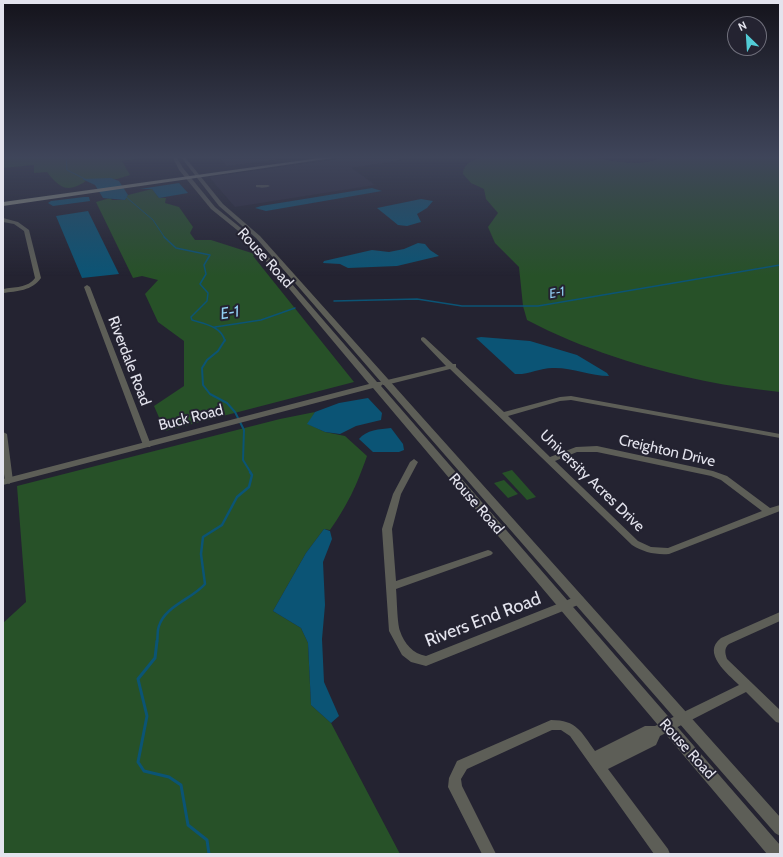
<!DOCTYPE html>
<style>
body{margin:0}
#map{position:relative;width:783px;height:857px;overflow:hidden;background:#242331;font-family:Cabin,sans-serif}
canvas{display:block}
.frame{position:absolute;inset:0;border:4px solid #e3e3ed;pointer-events:none}
.north{position:absolute;left:727px;top:16px;width:40px;height:40px;box-sizing:border-box;background:#242331;border:1px solid #70707c;border-radius:50%;rotate:335deg;font-size:11px;font-weight:700;line-height:16px;text-align:center;color:#e3e3ed}
.north::after{content:'';display:block;margin:auto;width:14px;height:18px;background:#52ccd6;clip-path:polygon(50% 0,100% 100%,50% 72%,0 100%)}
</style>
<div id="map">
<canvas width="783" height="857"></canvas>
<div class="frame"></div>
<div class="north">N</div>
</div>
<script>
const c = document.querySelector('canvas').getContext('2d');
c.lineJoin = 'round';
function fill(path, color) {
  c.fillStyle = color;
  c.fill(path, 'evenodd');
}
function trace(path, color, width, dash) {
  c.strokeStyle = color;
  c.lineWidth = width;
  c.lineCap = dash ? 'butt' : 'round';
  c.setLineDash(dash || []);
  c.stroke(path);
}
function label(font, color, halo, rows, align = 'center') {
  c.font = font + ' Cabin,sans-serif';
  c.lineWidth = 4;
  c.setLineDash([]);
  c.textBaseline = 'middle';
  c.strokeStyle = halo;
  c.fillStyle = color;
  for (const [text, x, y, turn = 0] of rows) {
    c.save();
    c.translate(x, y);
    c.rotate((+turn || 0) * Math.PI / 180);
    c.textAlign = isNaN(turn) ? turn : align;
    if (halo) c.strokeText(text, 0, 0);
    c.fillText(text, 0, 0);
    c.restore();
  }
}
fill(new Path2D(`
 M217,156H306L227,166Z
 M359,156H395L401,160L352,168L375,185L235,207L209,177Z`), '#2c293d');
fill(new Path2D(`
 M3,156H150L151,157L122,161L130,175L117,179H83L86,181C68,193 60,189 47,172L34,173V165L3,168Z
 M487,156C518,156 549,154 579,156C607,158 638,170 664,156H780V392C755,389 729,386 705,381C644,368 582,349 527,320L523,306L519,267L495,243L488,227L498,213L486,199L484,189L471,183L463,174C464,161 476,159 487,156Z
 M152,189L159,198H166L165,203L179,207L193,227L190,233L195,240H211L258,255L253,256L354,382L165,431L154,406L184,386V341L158,322L145,294L158,280L142,276L133,278L96,202L110,198L112,200H125L128,195Z
 M315,412L308,424L325,432L345,436L367,456C356,487 348,504 330,530L324,529L306,553L273,611L301,628L308,643L311,705L331,723L400,854H3V623L26,602L17,486L280,419Z
 M512,470L536,497L527,500L502,473Z
 M504,480L518,494L508,498L494,483Z`), '#275128');
fill(new Path2D(`
 M111,178L119,181L128,195L125,200L103,198L95,185L82,179Z
 M179,183L188,193L159,198L152,189H140Z
 M372,188L382,191L266,211L255,208L261,206Z
 M84,197H89L90,201L53,206L48,203L51,201Z
 M421,199L433,201L427,208L417,214L421,222L407,226L398,225L377,208Z
 M88,211L119,274L82,278L56,216Z
 M418,243L425,244L430,250L439,256L397,266L348,268L340,264L323,263L324,261L372,250L389,252L404,249Z
 M481,337L530,341L577,355L607,373L609,376C591,376 573,368 555,368C541,367 529,375 515,374L476,338Z
 M368,398L382,413L381,420L356,426L340,434L325,432L307,424L315,412L339,403Z
 M391,428L403,444L404,450L399,452H373L359,439C366,430 380,429 391,428Z
 M324,529L330,531L332,539L323,562L325,605L322,639L324,682L339,716L331,723L311,705L308,643L301,628L273,611L306,553Z`), '#0b5475');
trace(new Path2D(`
 M66,156L67,170L87,180
 M125,196L153,220L165,238`), '#0b5475', 1);
trace(new Path2D(`
 M164,237L176,248L210,255L204,265L206,274L200,284L208,293L207,301L191,317L192,320C205,324 221,326 225,341
 M334,301L417,299L462,306H538L780,265
 M215,327L261,320L295,308`), '#0b5475', 1.5);
trace(new Path2D(`
 M225,340L218,351L207,360L202,368L203,385L210,394L227,403L235,412L244,430L243,460L251,473`), '#0b5475', 2);
trace(new Path2D(`
 M157,642C158,637 157,631 159,626C165,606 192,599 205,584L201,554L203,537L222,525L237,497L249,487L252,475L250,472`), '#0b5475', 2.5);
trace(new Path2D(`
 M157,641L155,658L138,679L147,716L138,762L144,771L169,777L181,785L188,825L207,840L209,854`), '#0b5475', 3);
fill(new Path2D(`
 M256,185H268L270,186C267,188 260,188 256,187Z
 M3,218L18,222L29,230L41,278C32,291 17,291 3,293V289C14,287 28,288 35,278L24,231L14,224L3,222Z
 M87,285L90,287L151,445L150,447H147L143,445L84,287Z
 M423,337L425,338L453,364H456V367L504,412L560,397L571,396L780,434V438L571,400L560,401L508,416L550,457L576,447L597,446L713,471L727,476L770,508L780,505V511L669,554C655,555 643,552 632,545L450,369L386,385H383L382,383L383,381L446,366L421,340V338ZM577,452H597L711,476L721,480L762,511L668,548L651,547L638,541L555,461Z
 M3,432L7,434L13,481L9,484L5,481L3,467Z
 M414,459L418,462L401,494L392,529L396,581L488,550L491,551L493,553L491,555L396,589C397,599 397,622 400,631C404,643 413,654 426,656L575,597L579,596L583,597L584,600L583,603L426,666L411,662L402,655L389,631L382,529L393,494L410,462Z
 M780,612V621L729,644C724,648 725,653 727,659L780,710V723L776,722L746,692L660,736L656,745L608,769L668,849L670,854H654L570,736L561,730H552L467,769L461,779L462,786L496,854H482L448,787L449,778L457,761L551,720C577,720 581,732 595,751L645,726H655L739,685C728,674 701,653 721,638Z`), '#5d5e57');
fill(new Path2D(`
 M172,156H176L183,168L215,207L246,232L259,246L377,382H381L256,238L219,206L180,156H184L223,204L260,236L780,817V836L775,833L383,384L381,386L780,845V854H767L373,388L3,485V479L369,384L255,248L242,234L211,209L179,170Z`), '#5d5e57');
fill(new Path2D(`
 M333,156H347L3,206V202Z`), '#969888');
const sky = c.createLinearGradient(0, 0, 0, 276);
sky.addColorStop(0, '#14131b');
sky.addColorStop(0.57, '#3f455a');
sky.addColorStop(1, '#3f455a00');
c.fillStyle = sky;
c.fillRect(0, 0, 783, 276);
label('italic 13px', '#93d1f6', '#242331', [
 ["E-1",557,293,-10]
]);
label('15px', '#e3e3ed', '#242331', [
 ["Rouse Road",265,258,48],
 ["Riverdale Road",129,361,69],
 ["Buck Road",191,418,-14],
 ["Creighton Drive",667,451,13],
 ["University Acres Drive",592,481,44],
 ["Rouse Road",476,504,49],
 ["Rouse Road",687,749,48]
]);
label('italic 16px', '#93d1f6', '#242331', [
 ["E-1",230,313,-9]
]);
label('18px', '#e3e3ed', '#242331', [
 ["Rivers End Road",483,620,-21]
]);
</script>
